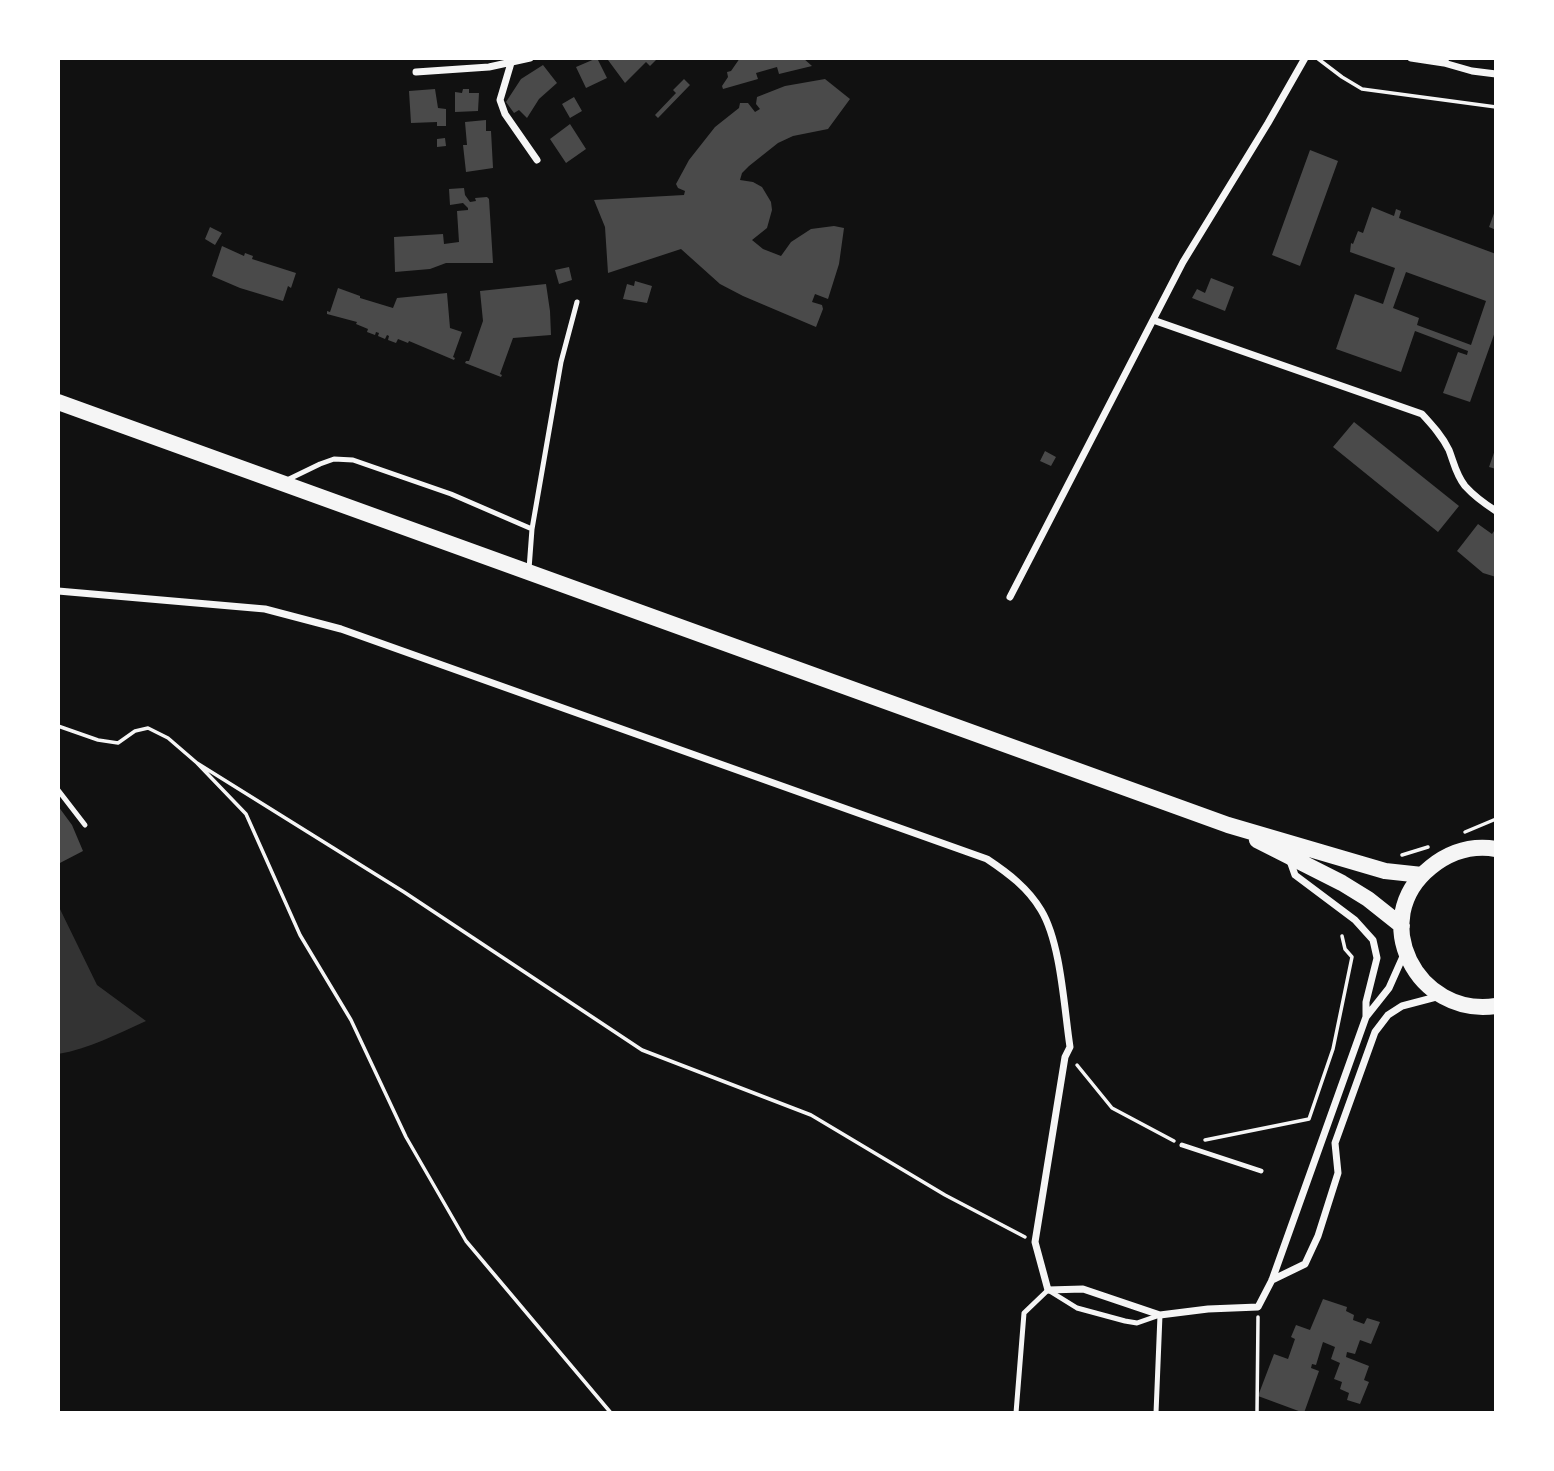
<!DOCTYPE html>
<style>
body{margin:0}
#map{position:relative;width:1554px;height:1471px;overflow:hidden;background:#111;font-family:Manrope,sans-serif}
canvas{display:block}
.frame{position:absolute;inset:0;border:60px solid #fff;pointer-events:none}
</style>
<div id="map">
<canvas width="1554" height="1471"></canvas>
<div class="frame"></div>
</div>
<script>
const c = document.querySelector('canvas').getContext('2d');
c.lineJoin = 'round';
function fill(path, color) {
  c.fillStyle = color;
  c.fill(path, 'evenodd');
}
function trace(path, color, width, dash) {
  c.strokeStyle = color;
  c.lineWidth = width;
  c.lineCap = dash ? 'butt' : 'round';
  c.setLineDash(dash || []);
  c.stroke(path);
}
fill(new Path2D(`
 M58,905L97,985L146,1021C117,1034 89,1049 58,1054Z`), '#333');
fill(new Path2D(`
 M597,58L607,78L586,88L576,67Z
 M611,58H658L650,66L646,62L625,83L608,60Z
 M740,58H803L812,66L779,74L777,67L756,73L758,79L723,89L722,86L728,77L727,72L731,71Z
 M543,65L557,83L539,99L527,118L519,110L514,113L506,102L521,79Z
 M684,79L690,85L658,118L655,115L676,93L673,90Z
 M825,79L850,99L828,129L793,136L778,143L749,166L742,173L740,180L753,182L762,187L771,202L772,210L767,228L752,240L763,249L781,256L791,242L811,229L834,226L844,228L839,264L828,299L815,294L812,302L822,305L823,309L816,327L743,296L720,284L681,249L608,273L605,227L594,200L684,195L685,191L678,188L676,184L689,160L715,127L739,108L740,103H748L755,112L760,109L756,104L757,97L785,86Z
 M435,89L438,108L446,109V126H437V122L411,123L409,91Z
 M463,89H469V93H479L478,111L455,112V92L462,93Z
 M574,97L582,111L570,118L562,104Z
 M486,120V131H491L493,168L466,172L463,145H467L465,122Z
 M570,124L586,149L566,163L550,139Z
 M445,138L446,146L437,147V139Z
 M1310,150L1338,161L1300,266L1272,255Z
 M464,188L465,195L470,202L476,201L475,198L487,197L489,199L493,263H446L430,269L395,272L394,237L443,234L444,244L459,242L457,211L468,210V208L463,203L450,205L449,189Z
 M1372,207L1394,216L1396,209L1401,211L1399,218L1496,254V329L1470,402L1443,393L1458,352L1467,355L1468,351L1415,331L1401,372L1336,349L1355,294L1383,304L1395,268L1350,252L1351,243L1353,244L1358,231L1363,233ZM1406,272L1486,301L1471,345L1417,325L1419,318L1393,308Z
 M1496,208V230L1489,227Z
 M210,227L222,233L215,245L205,239Z
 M222,246L244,256L245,253L253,256L252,259L296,273L291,288L288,286L283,301L240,288L212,276Z
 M569,267L572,280L559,284L555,270Z
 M1211,278L1234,287L1225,311L1192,298L1197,289L1205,293Z
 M635,281L652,286L647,303L623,299L627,284L634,286Z
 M546,284L550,311L551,335L513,338L500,374L502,375L501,377L465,363L466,361H469L483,321L480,291Z
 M338,288L360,296V298L393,308L397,298L447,293L450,328L462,332L453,357L455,358L454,360L409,341L408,343L398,339L396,343L388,340L389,336L387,335L385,339L378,336L379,333L376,332L375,335L367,332L368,329L356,324L357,322L327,314V311L330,312Z
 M1354,422L1459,506L1438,532L1333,447Z
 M1496,447V469L1489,467Z
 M1045,451L1056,457L1051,466L1040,461Z
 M1478,524L1492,534L1496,528V577L1483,573L1457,551Z
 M58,806L72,825L83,851L58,864Z
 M1323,1299L1347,1307L1346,1311L1354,1315L1353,1320L1364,1324L1367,1318L1380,1322L1371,1344L1360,1340L1355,1354L1347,1352L1346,1357L1369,1366L1364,1380L1369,1382L1360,1404L1347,1400L1349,1393L1340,1389L1342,1382L1334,1379L1340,1363L1331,1359L1335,1347L1323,1342L1316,1365L1312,1364L1311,1368L1319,1371L1304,1413L1258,1396L1274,1354L1288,1359L1295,1339L1291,1337L1296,1325L1310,1330Z`), '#4a4a4a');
trace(new Path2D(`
 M1317,58L1342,77L1362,89L1496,107
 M58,726L98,740L118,743L135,731L148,728L168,738L197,763L246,814L300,935L351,1020L406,1137L466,1241L611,1413
 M197,763L404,892L642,1050L811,1115L945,1195L1025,1237
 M1465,832L1496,819
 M1402,855L1428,847
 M1077,1065L1112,1108L1174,1141
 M1205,1140L1309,1119L1333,1049L1352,957L1345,949L1342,936
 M1257,1413L1258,1317`), '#f5f5f5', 3.5);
trace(new Path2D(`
 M287,480L320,464L334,459L353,460L451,494L532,529L529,569
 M532,529L561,362L577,302
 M58,790L85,825
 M1182,1145L1261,1171
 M1016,1413L1024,1313L1048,1290L1077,1308L1125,1321L1137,1323L1160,1315L1156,1413`), '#f5f5f5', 5);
trace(new Path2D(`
 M1305,58L1268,123L1183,262L1153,320L1422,414C1433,426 1442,436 1449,450C1454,463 1456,475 1465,486C1474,496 1485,504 1496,511
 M1411,58L1444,63L1446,58
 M511,63L500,100L505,114L537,160
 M1444,63L1472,71L1496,74
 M416,72L489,67L530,58
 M58,591L265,609L341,629L987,859C1008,873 1028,888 1041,910C1061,943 1064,1008 1070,1047L1065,1057L1035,1242L1048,1290L1083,1289L1160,1315L1208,1309L1258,1307L1272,1280L1366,1017L1389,988L1405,952
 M1010,597L1153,320
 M1289,858L1295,875L1355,920L1373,940L1377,958L1366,1002V1016
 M1272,1280L1305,1264L1318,1236L1338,1173L1335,1143L1375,1032L1388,1015L1402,1006L1440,996`), '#f5f5f5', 7);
trace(new Path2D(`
 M58,402L1228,825L1385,871L1422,875
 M1257,840L1342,883L1368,899L1402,926
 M1496,849C1472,845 1451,851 1431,867C1366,919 1417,1018 1496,1006`), '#f5f5f5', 16);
</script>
